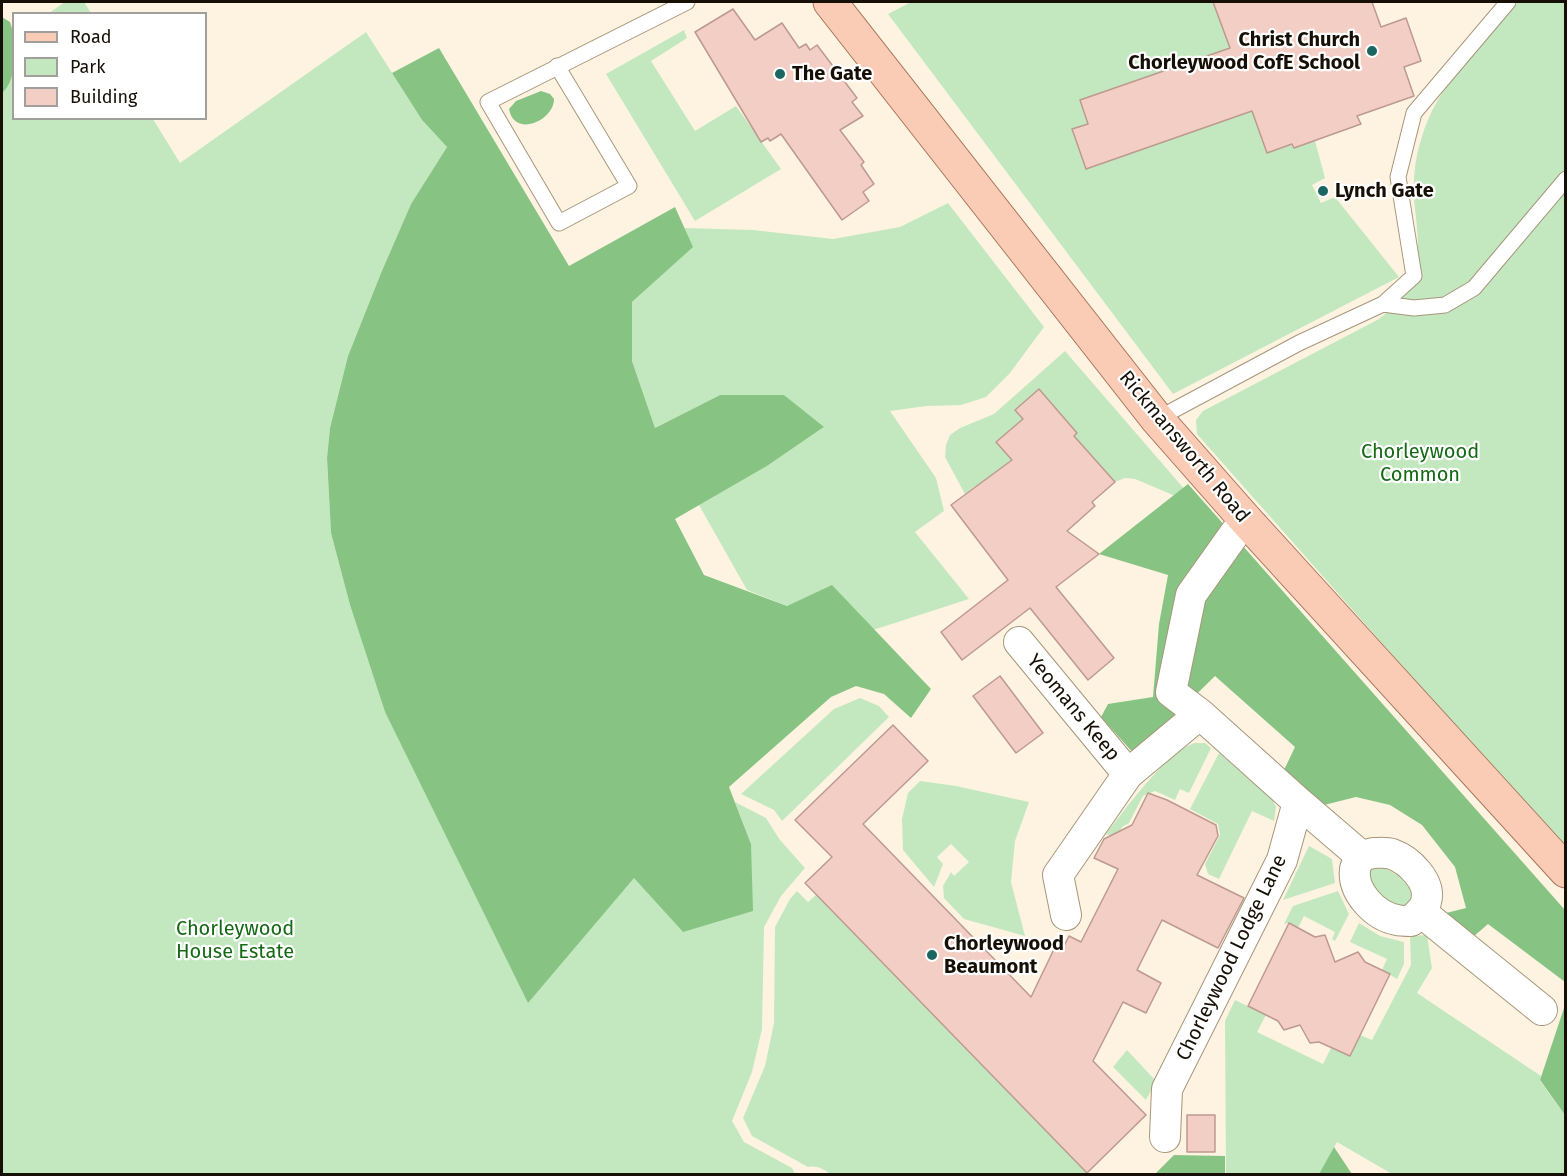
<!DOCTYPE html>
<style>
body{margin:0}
#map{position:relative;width:1567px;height:1176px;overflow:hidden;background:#fef3e1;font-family:"Fira Sans",sans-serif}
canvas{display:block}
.frame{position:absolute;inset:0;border:3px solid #150f05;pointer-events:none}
.legend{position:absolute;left:12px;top:12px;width:195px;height:108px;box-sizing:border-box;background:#fff;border:2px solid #a19f9b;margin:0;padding:8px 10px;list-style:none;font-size:18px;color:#150f05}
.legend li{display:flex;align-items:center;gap:12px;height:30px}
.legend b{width:30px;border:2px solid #a19f9b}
</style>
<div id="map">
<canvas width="1567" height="1176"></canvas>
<div class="frame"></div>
<ul class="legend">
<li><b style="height:8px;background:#faccb6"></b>Road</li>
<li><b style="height:16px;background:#c3e8bf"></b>Park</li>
<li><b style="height:16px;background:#f3cec4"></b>Building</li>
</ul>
</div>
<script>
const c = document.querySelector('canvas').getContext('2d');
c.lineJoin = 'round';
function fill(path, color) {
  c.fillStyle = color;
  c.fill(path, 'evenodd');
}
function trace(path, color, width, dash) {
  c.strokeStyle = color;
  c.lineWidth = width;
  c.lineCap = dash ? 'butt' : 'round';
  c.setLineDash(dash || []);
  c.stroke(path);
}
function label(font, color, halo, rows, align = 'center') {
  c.font = font + ' "Fira Sans",sans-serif';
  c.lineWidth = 4.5;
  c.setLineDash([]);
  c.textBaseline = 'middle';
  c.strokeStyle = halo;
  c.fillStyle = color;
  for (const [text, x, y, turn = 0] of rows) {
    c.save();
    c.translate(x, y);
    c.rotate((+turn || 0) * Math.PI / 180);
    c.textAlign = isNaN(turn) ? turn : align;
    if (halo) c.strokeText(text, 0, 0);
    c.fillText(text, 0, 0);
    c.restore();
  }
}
fill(new Path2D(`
 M65,2H84L91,13H49Z
 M911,2H1213L1230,48L1080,100L1088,124L1072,130L1086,169L1252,111L1267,153L1314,137L1325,178L1312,185L1321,203L1335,197L1399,277L1173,394L888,14Z
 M1518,2H1565V850L1197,434L1196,420L1203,411L1379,319C1393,308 1406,293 1414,277C1422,258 1416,220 1414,199C1413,179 1415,158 1421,140C1436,85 1482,43 1518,2Z
 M684,30L687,38L651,61L695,131L736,106L781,169L695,221L606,74Z
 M366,32L422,120L447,147L411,204L381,273L348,356L330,428L327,458L331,533L350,605L385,712L528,1002L634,877L683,932L751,844L735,802L766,818L780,840L805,868L781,896L764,927L762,1029L752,1072L732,1121L744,1142L792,1168L795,1174H2V50L13,41L14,118L153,119L180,163Z
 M948,203L1044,327L1010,373L986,397L961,405L926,406L890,411L936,478L944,511L915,532L969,599L873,630L832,586L787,606L747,590L699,505L767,466L823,428L784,395H720L655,428L632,361V302L692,247L684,228L753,230L833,239L900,227Z
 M1065,351L1199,506L1135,479L1125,478L1115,482L1096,461L1071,438L1077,433L1067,421L1047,409L1052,403L1039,389L1015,410L1023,419L997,442L1012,459V462L978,488L975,486L965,494L945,457L946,445L950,435L960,428L994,414Z
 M860,698L879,706L889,717L782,821L774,810L741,794L834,709Z
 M1195,743H1205L1211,748L1189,793L1180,789L1175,800L1155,791L1143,796L1129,823L1122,827L1116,839L1106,834C1124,811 1168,750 1195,743Z
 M1219,753L1272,799L1276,807L1274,821L1252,811L1219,879L1208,874L1205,864L1220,835L1218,824L1190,809Z
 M920,781L956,786L1029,802L1015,841L1011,882L1025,936L964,919L944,898L943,886L951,872L954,876L969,862L951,844L937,857L943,864L934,887L903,850L902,819L908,793Z
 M1309,846L1332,859L1335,883L1283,900Z
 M1370,866C1391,868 1404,877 1414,896L1409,907C1388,912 1376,891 1366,875Z
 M797,891L808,902L816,895L1087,1173L1083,1174H830C824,1169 816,1165 808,1167L752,1136L743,1118L765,1066L774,1023L775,927L790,899Z
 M1338,891L1349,914L1335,941L1332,939L1335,932L1304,916L1298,928L1289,923L1284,924L1293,906Z
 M1359,923L1380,936L1404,942V964L1397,979L1382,970L1387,959L1350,942Z
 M1427,935L1432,968L1417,993L1541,1076L1540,1081L1565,1115V1174H1392L1337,1142L1319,1174H1226L1225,1021L1235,1000L1266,1015L1257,1032L1323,1064L1331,1048L1350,1056L1360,1035L1372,1040L1411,965L1410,936Z
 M1127,1050L1156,1081L1146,1100L1113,1067Z`), '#c3e8bf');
fill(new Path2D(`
 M2,17L10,22C17,41 18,80 2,93Z
 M439,48L569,266L675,207L693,247L632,302V361L655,428L720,395H784L824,427L767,466L675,519L704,575L787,606L832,585L931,689L911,718L884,694L856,686L831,697L729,787L751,844L753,911L683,932L634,878L528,1003L385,712L350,605L331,533L327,458L330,428L348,356L381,273L411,204L447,147L422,120L392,73Z
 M541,91L550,94L554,99C554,121 514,138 509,109L516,101Z
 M1188,484L1565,910V982L1488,924L1473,937L1446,913L1466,908L1455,867L1422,825L1390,805L1356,797L1324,805L1284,770L1295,747L1215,676L1135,755L1101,717L1108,704L1153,697L1159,624L1168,575L1099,554Z
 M1565,1005V1115L1540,1080Z
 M1334,1147L1352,1174H1319Z
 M1174,1155L1225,1156V1174H1155Z`), '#87c483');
const building = new Path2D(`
 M1213,2H1372L1381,27L1406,18L1421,61L1404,67L1414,96L1357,116L1361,124L1294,148L1292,144L1267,153L1252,111L1086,169L1072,129L1088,124L1080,100L1230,48Z
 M733,9L755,40L782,23L799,48L806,44L810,50L817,45L857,98L852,102L863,116L840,130L864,162L861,165L874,184L863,192L869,201L842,220L781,134L770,141L768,138L761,142L695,32Z
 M1039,389L1077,433L1074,436L1115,482L1092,502L1095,506L1067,531L1099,554L1056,587L1114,658L1088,680L1030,608L962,660L941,632L1008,580L951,505L1012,460L996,442L1023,419L1015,410Z
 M1000,676L1043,733L1016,753L973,696Z
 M893,725L928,761L863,824L1031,997L1056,945L1063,948L1069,936L1081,942L1118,869L1094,858L1104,839L1132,825L1148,793L1167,800L1216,825L1218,836L1197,875L1244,898L1218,948L1162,920L1137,970L1161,983L1146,1013L1123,1002L1093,1061L1146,1115L1087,1173L805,883L832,857L795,820Z
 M1289,923L1315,937L1325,935L1335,962L1358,952L1365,962L1390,974L1350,1056L1319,1042L1310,1043L1300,1025L1284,1030L1278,1021L1248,1006Z
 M1187,1115H1215V1152H1187Z`);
fill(building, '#f3cec4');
trace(building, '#bd9990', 1.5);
const service = new Path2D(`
 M557,66L629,186L559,223L488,102L687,2
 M1383,304L1414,276L1398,177L1414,113L1508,2
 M1157,419L1299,343L1383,304L1414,308L1445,305L1474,288L1566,179`);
const minor = new Path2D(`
 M1019,642L1128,774
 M1298,802L1361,856
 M1373,853C1379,853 1386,852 1392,854C1409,860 1432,882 1426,902C1424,910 1417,915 1411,921C1407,921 1401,921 1397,920C1375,916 1352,892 1355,869C1356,865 1359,859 1361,856Z
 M1421,912L1542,1010
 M1066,915L1058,875L1128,774L1200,714
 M1165,1137L1167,1089L1282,860L1298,802L1200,714L1171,692L1191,595L1245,519`);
const primary = new Path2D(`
 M830,2L1157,419L1245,519L1566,871`);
trace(service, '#a7967a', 17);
trace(minor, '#a7967a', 32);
trace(primary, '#a87459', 35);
trace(service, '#fff', 15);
trace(minor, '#fff', 30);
trace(primary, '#faccb6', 33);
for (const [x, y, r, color] of [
 [1372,51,6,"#1b6661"],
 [780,74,6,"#1b6661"],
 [1323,191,6,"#1b6661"],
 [932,955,6,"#1b6661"]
]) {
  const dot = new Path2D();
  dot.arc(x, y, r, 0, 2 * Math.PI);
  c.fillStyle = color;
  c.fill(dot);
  trace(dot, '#fff', 2);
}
label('bold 20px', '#150f05', '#fff', [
 ["Christ Church",1360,40,"right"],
 ["Chorleywood CofE School",1360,63,"right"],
 ["The Gate",792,74],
 ["Lynch Gate",1335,191],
 ["Chorleywood",944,944],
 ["Beaumont",944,967]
], 'left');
label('20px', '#150f05', '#fff', [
 ["Rickmansworth Road",1184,447,50],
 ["Yeomans Keep",1073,708,50],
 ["Chorleywood Lodge Lane",1232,958,-64]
]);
label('20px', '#156914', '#fff', [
 ["Chorleywood",1420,452],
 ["Common",1420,475],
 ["Chorleywood",235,929],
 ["House Estate",235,952]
]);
</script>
